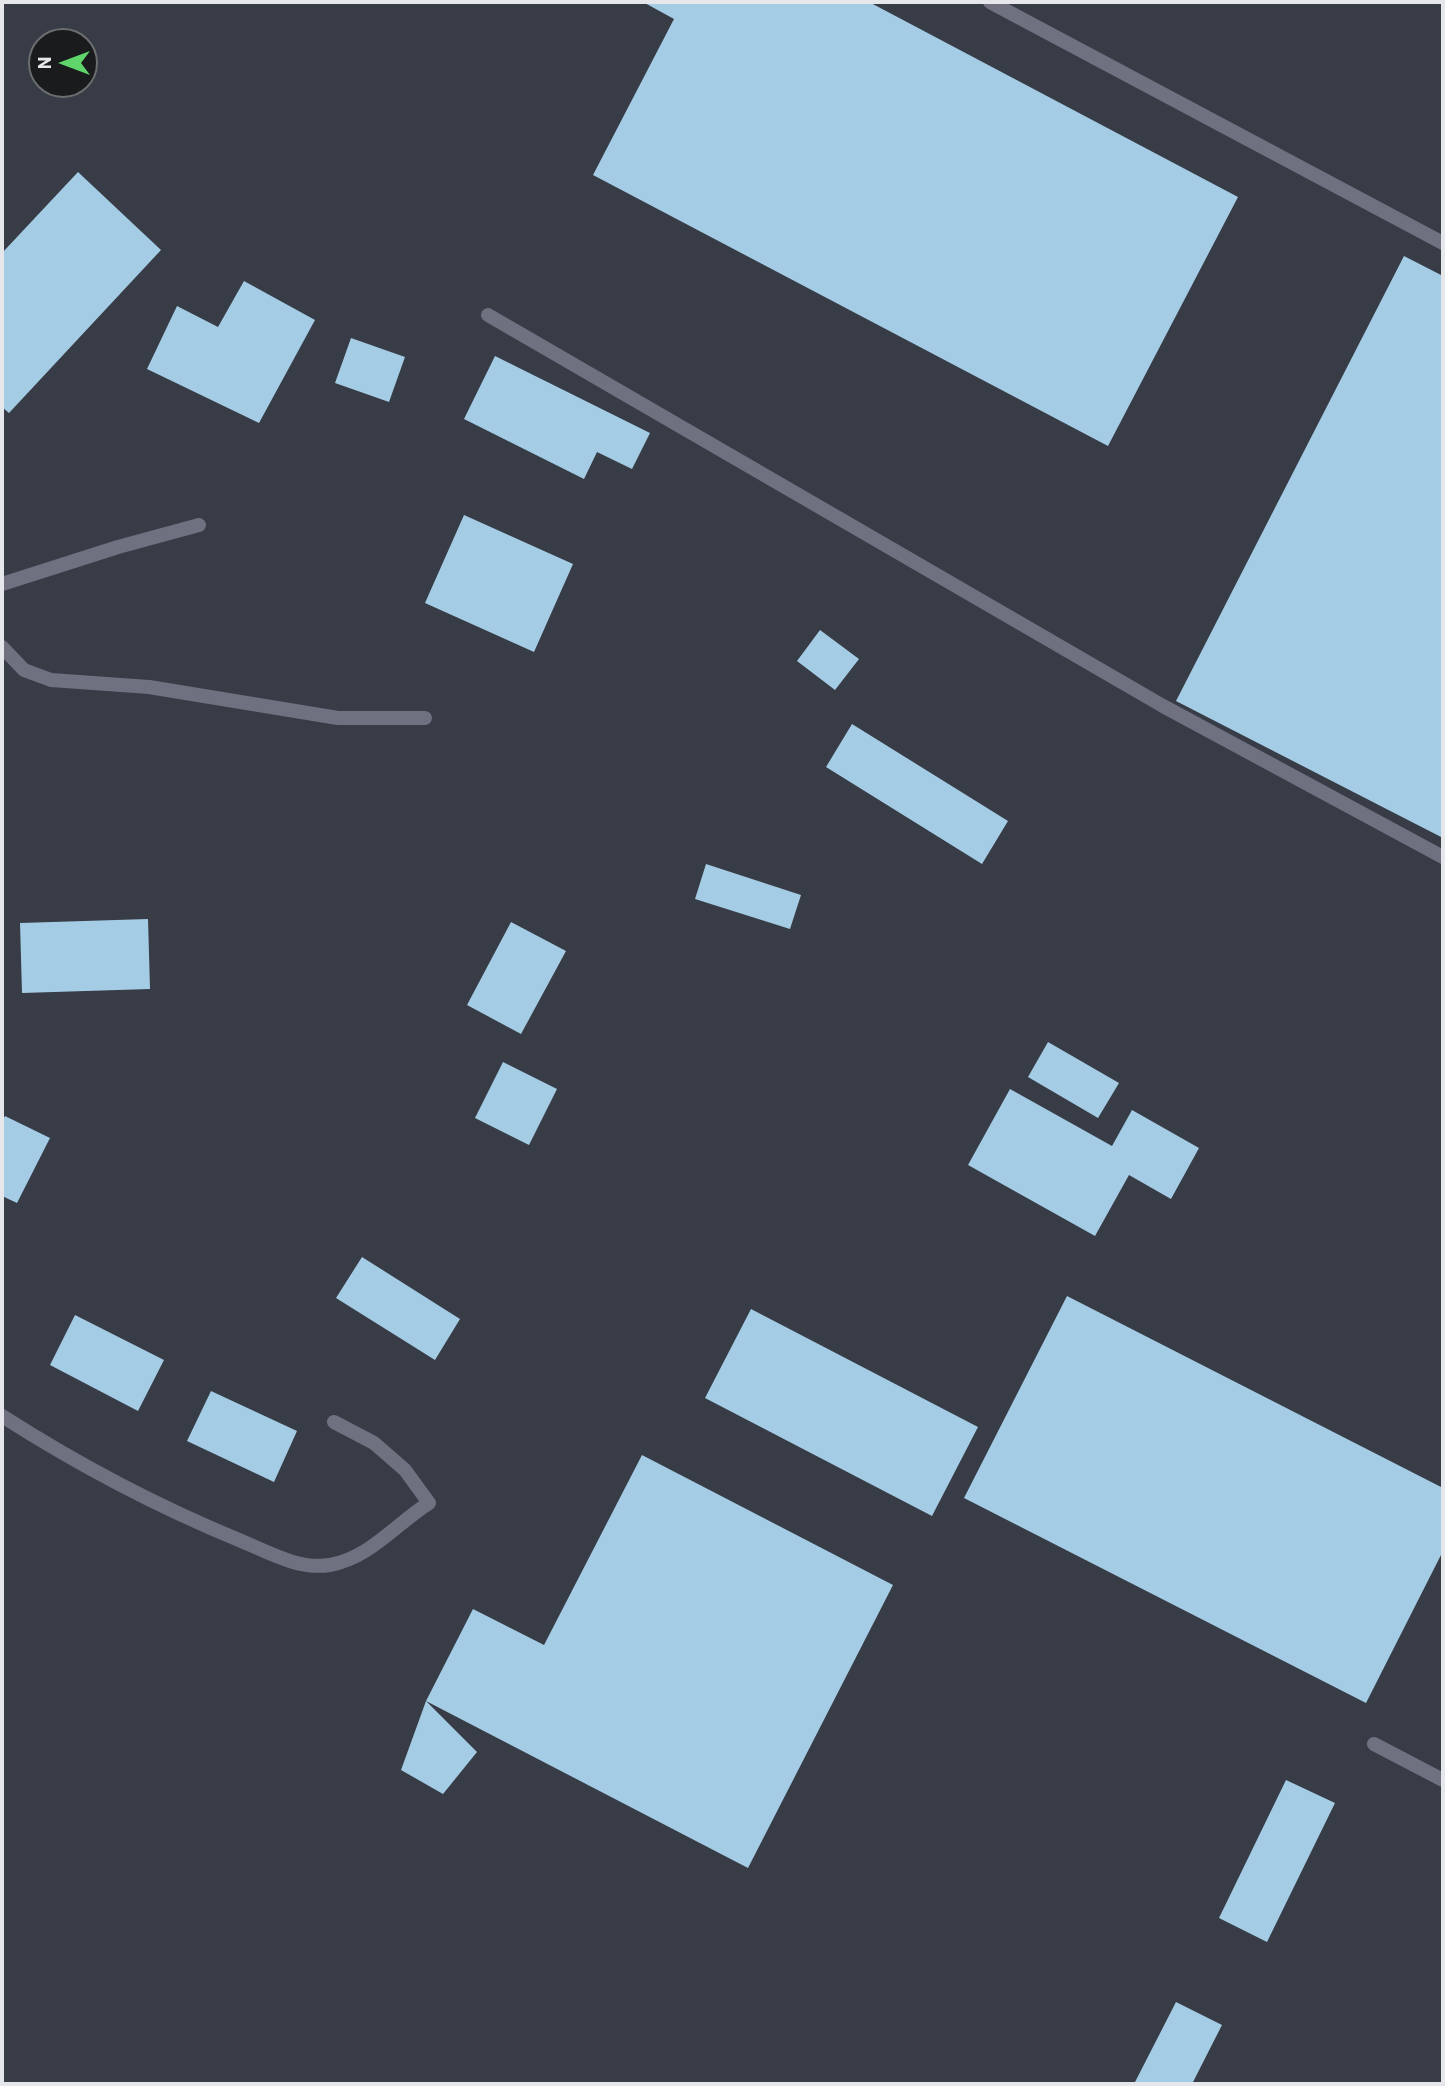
<!DOCTYPE html>
<style>
body{margin:0}
#map{position:relative;width:1445px;height:2086px;overflow:hidden;background:#303337;font-family:Barlow,sans-serif}
canvas{display:block}
.frame{position:absolute;inset:0;border:4px solid #e5e7ea;pointer-events:none}
.north{position:absolute;left:28px;top:28px;width:70px;height:70px;box-sizing:border-box;background:#191b1d;border:2px solid #6b6d6f;border-radius:50%;rotate:270deg;font-size:19px;font-weight:700;line-height:28px;text-align:center;color:#e5e7ea}
.north::after{content:'';display:block;margin:auto;width:24px;height:32px;background:#5fd56b;clip-path:polygon(50% 0,100% 100%,50% 72%,0 100%)}
</style>
<div id="map">
<canvas width="1445" height="2086"></canvas>
<div class="frame"></div>
<div class="north">N</div>
</div>
<script>
const c = document.querySelector('canvas').getContext('2d');
c.lineJoin = 'round';
function fill(path, color) {
  c.fillStyle = color;
  c.fill(path, 'evenodd');
}
function trace(path, color, width, dash) {
  c.strokeStyle = color;
  c.lineWidth = width;
  c.lineCap = dash ? 'butt' : 'round';
  c.setLineDash(dash || []);
  c.stroke(path);
}
fill(new Path2D(`
 M2,2H1443V2084H2ZM42,42H84V84H42Z`), '#373c46');
fill(new Path2D(`
 M643,2H869L1238,197L1108,446L593,175L674,19Z
 M78,172L161,250L9,413L2,407V253Z
 M1404,256L1443,276V838L1176,701Z
 M244,281L315,320L259,423L147,369L177,306L218,327Z
 M351,338L405,357L389,402L335,383Z
 M495,356L650,433L632,469L597,452L584,479L464,419Z
 M464,515L573,564L534,652L425,603Z
 M820,630L859,659L835,690L797,661Z
 M852,724L1008,821L982,864L826,767Z
 M706,864L801,895L790,929L695,899Z
 M148,919L150,989L22,993L20,923Z
 M511,922L566,951L521,1034L467,1005Z
 M1048,1042L1119,1083L1098,1118L1028,1077Z
 M503,1062L557,1089L529,1145L475,1118Z
 M1010,1089L1112,1146L1132,1110L1199,1148L1171,1199L1129,1175L1095,1236L968,1165Z
 M5,1116L50,1138L17,1203L2,1196V1121Z
 M362,1257L460,1319L435,1360L336,1298Z
 M1067,1296L1443,1488V1551L1366,1703L964,1498Z
 M751,1309L978,1427L932,1516L705,1398Z
 M75,1315L164,1360L138,1411L50,1365Z
 M211,1391L297,1431L274,1482L187,1441Z
 M642,1455L893,1585L748,1868L426,1701L473,1609L544,1645Z
 M426,1701L477,1752L443,1794L401,1770Z
 M1286,1780L1335,1803L1267,1942L1219,1918Z
 M1176,2002L1222,2025L1192,2084H1134Z`), '#a5cce5');
trace(new Path2D(`
 M990,2L1443,243
 M488,315L1163,706L1443,857
 M2,584L118,547L199,525
 M2,647L24,670L51,680L149,687L338,718H425
 M2,1416C77,1464 156,1506 239,1540C268,1552 298,1570 330,1565C370,1558 397,1523 429,1503L405,1470L374,1443L334,1422
 M1374,1744L1443,1780`), '#6f7181', 14);
</script>
